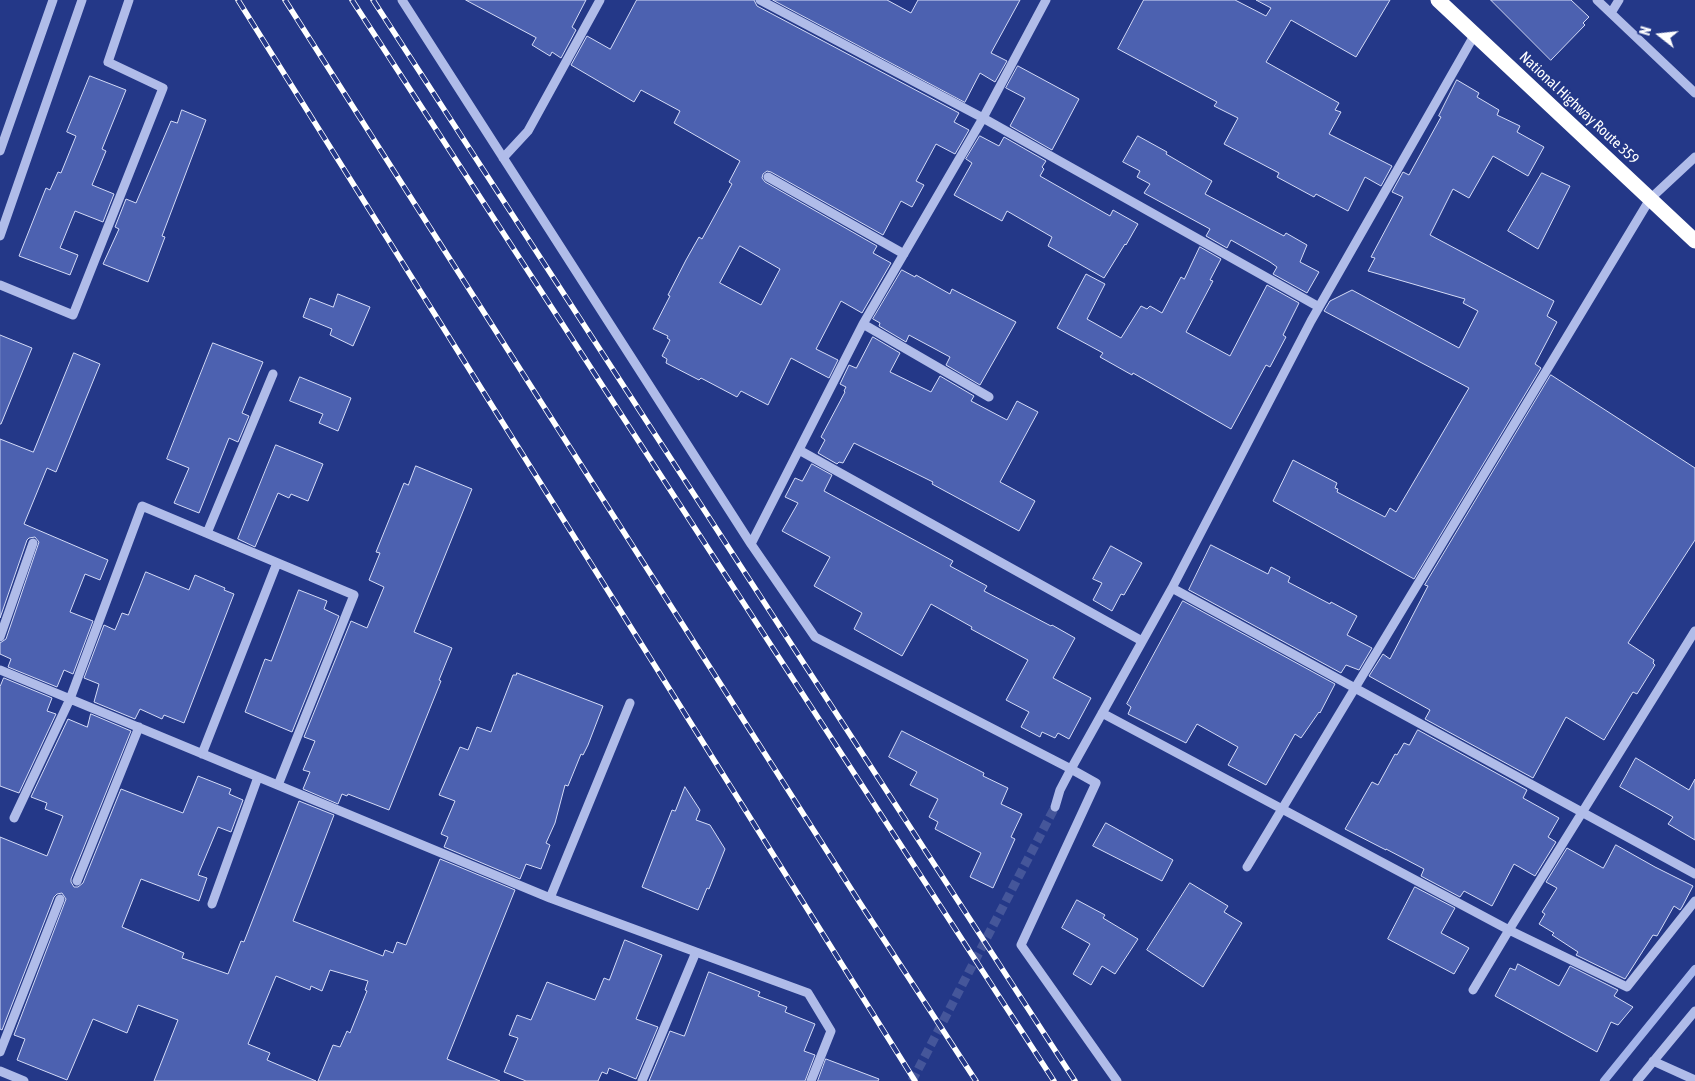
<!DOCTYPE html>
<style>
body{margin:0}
#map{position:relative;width:1695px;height:1081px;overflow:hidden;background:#243888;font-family:"Asap Condensed",sans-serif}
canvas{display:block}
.north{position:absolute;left:1635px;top:10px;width:50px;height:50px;-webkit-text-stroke:4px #243888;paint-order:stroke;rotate:286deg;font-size:14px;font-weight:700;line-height:20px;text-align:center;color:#fff}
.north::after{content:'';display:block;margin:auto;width:18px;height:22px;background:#fff;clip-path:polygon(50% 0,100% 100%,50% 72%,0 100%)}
</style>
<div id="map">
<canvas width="1695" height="1081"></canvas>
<div class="north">N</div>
</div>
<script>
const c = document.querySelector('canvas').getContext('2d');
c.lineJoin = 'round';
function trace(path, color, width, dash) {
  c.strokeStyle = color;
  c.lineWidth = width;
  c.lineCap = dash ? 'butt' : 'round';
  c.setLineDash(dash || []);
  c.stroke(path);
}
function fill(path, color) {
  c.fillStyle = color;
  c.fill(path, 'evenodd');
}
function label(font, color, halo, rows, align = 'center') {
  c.font = font + ' "Asap Condensed",sans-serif';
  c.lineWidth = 4.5;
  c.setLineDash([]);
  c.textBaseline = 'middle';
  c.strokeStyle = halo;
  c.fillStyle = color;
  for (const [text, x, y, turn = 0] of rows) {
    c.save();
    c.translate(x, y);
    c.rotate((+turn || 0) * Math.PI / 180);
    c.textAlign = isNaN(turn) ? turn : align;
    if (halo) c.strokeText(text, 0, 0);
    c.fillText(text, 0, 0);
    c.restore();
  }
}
trace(new Path2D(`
 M1604,1081L1695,969`), '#a4b4ea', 8);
const building = new Path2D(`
 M466,0H586L572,27L576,30L561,58L552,52L550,56L532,45L536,38Z
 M637,0H754L757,6L959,113L954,122L969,130L955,154L936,144L916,181L924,185L912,207L901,201L883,235L771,172L767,171L763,174L762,178L765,182L877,246L873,253L891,263L862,313L841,301L816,349L838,360L829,378L791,358L768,405L741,391L737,397L701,378L699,380L666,363L667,359L662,356L670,340L667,338L668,336L653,329L670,296L668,295L686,260L699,237L702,239L732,184L729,182L740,161L674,123L680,111L641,90L634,102L571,65L587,36L610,49ZM740,246L780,269L761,305L720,283Z
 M773,0H887L911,13L918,0H1020L991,53L1007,61L995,82L980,73L965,102Z
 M1144,0H1235L1266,16L1271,8L1256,0H1390L1356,57L1291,20L1266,62L1339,103L1335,110L1341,112L1329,134L1392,166L1381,186L1365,177L1348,211L1316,194L1314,197L1277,177L1279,173L1224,144L1238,118L1214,106L1217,102L1118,49Z
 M1491,0H1571L1589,17L1583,23L1585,25L1551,60Z
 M1018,66L1079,99L1052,150L1010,126L1025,98L1006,88Z
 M90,76L126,90L102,149L106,151L92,185L114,194L103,222L75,211L60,248L78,255L70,275L19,256L46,188L50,190L58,172L61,173L76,136L67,132Z
 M1457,80L1479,93L1477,97L1499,110L1497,115L1520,126L1517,132L1544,147L1528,176L1493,156L1469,198L1453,189L1430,235L1554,301L1547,316L1557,322L1535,364L1541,368L1414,579L1273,501L1293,460L1337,483L1335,488L1338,489L1337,492L1385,517L1390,508L1396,512L1469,388L1324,311L1330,301L1352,290L1459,348L1478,311L1463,303L1465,299L1368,271L1375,258L1371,257L1403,197L1392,192L1403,172L1409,175L1441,117L1439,116Z
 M182,110L206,120L162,236L165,237L148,282L103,264L119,229L115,227L126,199L136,203L171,121L177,123Z
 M980,136L999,146L1004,137L1046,161L1042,167L1044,169L1040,176L1110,216L1113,210L1138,224L1126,245L1125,244L1104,278L1048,246L1052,237L1007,211L1002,221L954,195L972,163L966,159Z
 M1138,136L1167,152L1166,154L1212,181L1205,194L1284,236L1286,233L1307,245L1300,262L1319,272L1307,293L1273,274L1277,267L1270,262L1231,240L1227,248L1206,236L1210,229L1144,193L1150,184L1137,177L1140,171L1123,162Z
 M1542,173L1570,186L1538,249L1508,231Z
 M1200,247L1221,259L1210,280L1213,281L1186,332L1230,356L1267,285L1299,303L1283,335L1286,337L1270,367L1266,365L1231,429L1133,373L1132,375L1100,357L1103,353L1057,328L1086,274L1105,284L1087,319L1121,338L1141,306L1147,309L1150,306L1162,313L1181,277L1184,279Z
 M902,270L915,277L916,275L950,294L952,289L1016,322L980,385L946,365L950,357L909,335L906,342L879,326L880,323L873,319Z
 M338,294L370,307L353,346L330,335L332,329L303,317L310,298L333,307Z
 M0,335L32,348L1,424H0Z
 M873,337L900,353L890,372L931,392L940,376L974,396L971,401L1007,420L1017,401L1038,412L1000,482L1035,501L1019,531L932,484L933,482L854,443L843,463L839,462L837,464L818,453L825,440L821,437L845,392L844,391L846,387L840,384L849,365L856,368Z
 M213,343L263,362L242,413L249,416L238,442L229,438L199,513L174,503L189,468L167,459Z
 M74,353L100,364L56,472L47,468L24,524L108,560L100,580L85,574L70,612L93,621L73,674L64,670L57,687L8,667L11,659L0,654V643L6,639L39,542L35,537L29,538L27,540L0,618V439L33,452Z
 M1551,375L1695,468V540L1628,643L1654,660L1653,663L1655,665L1637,694L1633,692L1604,740L1566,717L1533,778L1425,719L1430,710L1369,676L1383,654L1390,659L1428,586L1425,585Z
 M300,377L351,398L338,431L319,423L323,414L290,401Z
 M276,445L323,464L308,501L291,494L289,498L278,493L255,547L238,539Z
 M812,464L832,475L824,491L953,561L950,566L987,586L984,591L1051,626L1052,625L1075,638L1053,678L1091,698L1069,739L1058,733L1055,738L1042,732L1040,737L1021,727L1029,712L1006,700L1028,660L971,629L972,627L931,604L902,656L854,629L862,613L814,586L830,557L782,531L798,503L785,497L795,478L802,481Z
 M416,466L472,489L414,632L452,648L439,680L441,681L389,810L348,794L347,796L342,794L338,804L303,789L310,772L303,770L315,741L304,737L351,621L367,628L384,587L369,580L380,553L376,552L404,483L408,485Z
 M1211,545L1268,574L1271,567L1290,577L1288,582L1330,604L1331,602L1357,616L1347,635L1372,648L1359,670L1346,665L1341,673L1189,590Z
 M1111,546L1142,563L1124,595L1121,594L1112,611L1093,600L1102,583L1093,579Z
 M146,572L189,590L195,575L225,588L224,590L234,594L184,723L164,715L162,719L140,709L135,719L94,702L99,684L84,678L104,625L115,630L122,613L128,615Z
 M299,590L327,601L324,609L339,616L292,732L245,712L265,659L271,661Z
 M1183,601L1335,684L1320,713L1319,712L1301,738L1295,734L1266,785L1228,765L1238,747L1197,724L1186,743L1128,714L1131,707L1127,704Z
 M517,673L603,706L588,745L583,755L581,754L568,786L565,785L555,823L546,843L550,845L541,869L526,864L520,879L444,847L448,837L441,834L455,801L439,795L460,747L468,750L477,727L491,732L513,675H516Z
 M4,678L52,698L47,711L56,714L19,793L0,786V687Z
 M91,714L131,731L71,879V882L74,887H78L83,883L121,789L183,813L198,776L231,789L229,794L243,800L231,832L218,827L198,875L207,878L199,901L141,879L122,927L184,953L182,958L228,974L241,941L244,942L299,801L334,815L293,921L383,956L385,950L393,953L397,942L406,945L440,859L515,890L447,1059L500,1081H318L333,1045L340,1047L347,1031L350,1033L367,991L365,990L368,981L330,970L322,991L311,986L310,990L276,976L248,1044L270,1053L267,1060L316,1081H154L178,1020L138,1005L127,1033L93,1019L67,1080L17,1060L25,1039L14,1035L66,899L62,893L57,894L54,897L2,1030L0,1029V837L47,856L63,816L45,809L47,803L31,797L68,719L87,727Z
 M1418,730L1527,790L1523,798L1559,818L1548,837L1556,842L1535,876L1514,864L1492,906L1464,891L1460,897L1421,876L1424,869L1386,849V850L1345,829L1372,782L1378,785L1395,754L1397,755L1404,743L1409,745Z
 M902,731L984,773L983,776L1008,788L1001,804L1022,814L1011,837L1015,839L993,888L970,877L981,853L935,829L938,822L929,817L938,799L910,785L917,772L889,757Z
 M1636,758L1689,790L1695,779V840L1668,824L1673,817L1620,787Z
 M685,787L700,810L696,820L710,825L725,849L709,889L707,888L698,910L642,887L672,810L675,811Z
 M1106,823L1173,860L1162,881L1093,846Z
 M1616,845L1655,867L1693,886L1682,907L1680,910L1674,906L1657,936L1653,935L1625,979L1576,955L1578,952L1552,935L1554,933L1539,924L1545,914L1542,912L1557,888L1546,882L1567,848L1603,868Z
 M1190,883L1228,906L1224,912L1242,923L1203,987L1147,950Z
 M1415,887L1455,908L1441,933L1469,948L1454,974L1388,939Z
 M1077,900L1105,915L1103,918L1138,939L1115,974L1102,966L1091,985L1073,974L1090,944L1062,928Z
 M625,940L662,955L636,1019L658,1027L636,1079L609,1068L607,1074L602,1072L598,1081H526L504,1072L518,1038L509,1035L517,1015L531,1020L547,982L595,1000L604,978L609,980Z
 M1518,964L1559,986L1570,966L1618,990L1614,996L1633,1007L1618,1025L1611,1022L1597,1052L1495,996L1510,968L1515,970Z
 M709,972L760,992L758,996L787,1007L785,1012L815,1024L804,1051L815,1055L805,1081H649L670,1031L684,1036Z
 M826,1059L879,1079L878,1081H818Z`);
fill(building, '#4c61b0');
trace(building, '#d4dbf7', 1);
trace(new Path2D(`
 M912,1081L1055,807`), '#45569a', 9, [9, 4.5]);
trace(new Path2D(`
 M402,0L751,544L815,637L1071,769L1172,588L1311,321L1475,34
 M760,0L983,118L1319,307
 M1597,0L1695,93
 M1611,13L1619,0
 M0,151L53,0
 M503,158L528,131L600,0
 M768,177L904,254
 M0,236L82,0
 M0,285L73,315L163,88L108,62L129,0
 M863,324L989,397
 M799,450L1142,641
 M207,533L273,374
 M751,544L863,324L983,118L1046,0
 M1172,588L1695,874
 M0,637L33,543
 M0,670L550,898L696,952L642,1081
 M1102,713L1509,930L1627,987L1695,901
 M202,754L277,563
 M1055,807L1060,790L1071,769L1096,783L1021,945L1117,1081
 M14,818L70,699L142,506L354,595L278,785
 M1247,867L1650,199L1695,157
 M77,881L139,727
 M550,898L630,703
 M212,904L258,777
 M696,952L808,993L831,1031L811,1081
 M1473,990L1509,930L1695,631
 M0,1052L60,899
 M1653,1061L1695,1080
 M0,1071L24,1081
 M1637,1081L1695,1011`), '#b0bce9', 9);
trace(new Path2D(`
 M1438,0L1695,241`), '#fff', 15);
const rail = new Path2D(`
 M238,0L915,1081
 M285,0L860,903L976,1081
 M352,0L1054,1081
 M373,0L1075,1081`);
trace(rail, '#fff', 5.5);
trace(rail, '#243888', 4, [11]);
label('15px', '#fff', '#243888', [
 ["National Highway Route 359",1579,108,43]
]);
</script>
